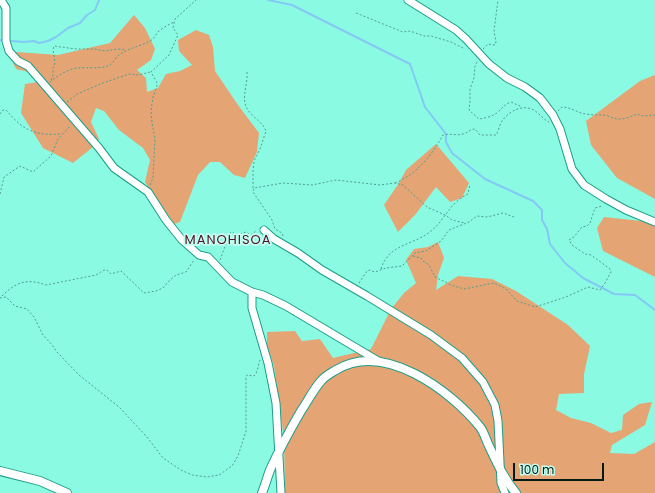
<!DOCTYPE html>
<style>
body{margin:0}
#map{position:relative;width:655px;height:493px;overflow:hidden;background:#8bfae2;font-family:Poppins,sans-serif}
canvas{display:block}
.scale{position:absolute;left:513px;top:463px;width:91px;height:18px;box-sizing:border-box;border:2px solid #031b16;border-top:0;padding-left:5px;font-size:12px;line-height:14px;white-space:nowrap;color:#031b16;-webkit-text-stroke:3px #c1ffef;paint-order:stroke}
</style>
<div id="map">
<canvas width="655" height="493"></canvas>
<div class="scale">100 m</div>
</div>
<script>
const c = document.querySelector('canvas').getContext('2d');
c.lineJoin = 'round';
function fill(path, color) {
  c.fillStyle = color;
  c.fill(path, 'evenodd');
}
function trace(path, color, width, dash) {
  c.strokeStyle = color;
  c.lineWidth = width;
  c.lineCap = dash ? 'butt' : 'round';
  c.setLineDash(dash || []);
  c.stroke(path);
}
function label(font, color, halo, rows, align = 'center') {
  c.font = font + ' Poppins,sans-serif';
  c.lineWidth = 4;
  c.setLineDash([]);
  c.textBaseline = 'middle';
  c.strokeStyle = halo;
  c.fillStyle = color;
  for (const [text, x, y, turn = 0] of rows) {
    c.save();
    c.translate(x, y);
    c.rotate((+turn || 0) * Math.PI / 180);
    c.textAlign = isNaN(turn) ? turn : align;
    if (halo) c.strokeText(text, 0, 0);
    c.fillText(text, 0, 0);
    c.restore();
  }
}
fill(new Path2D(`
 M134,15L145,28L155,49L151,60L137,70L146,78L147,92L158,88L166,74L180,71L192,65L179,51L178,40L196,30L209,35L213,47L215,71L238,105L259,133L257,152L245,178L234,175L220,162H210L198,175L180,222L174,224L145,182L150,160L143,148L119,130L104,111L96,108L91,122L99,139L93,147L73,163L43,148L21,113L25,84L44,81L37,74L16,69L10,56L16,52L58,55L110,43Z
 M655,75V199L617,178L591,145L586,121L640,81Z
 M436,144L469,183L462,198L450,202L436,187L415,215L398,232L384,205L399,183L406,170Z
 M604,217L641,221L655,225V277L603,251L597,228Z
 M438,242L444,258L438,275L436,290L458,276L492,279L516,291L568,325L590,346L584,374V393L559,394L556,410L571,418L591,423L611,433L622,430L623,415L639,404L652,402L645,425L612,445L610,453L634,454L655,442V493H285L284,438L274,366L267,345V332L295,331L302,341L320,339L333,358L371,349L391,309L404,293L416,283L406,260L414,249L428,247Z`), '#e4a474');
trace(new Path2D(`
 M268,0L292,5L410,64L425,107L446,134V142L452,153L485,179L533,201L542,210V220L547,229L550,244L565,263L583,278L614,294L635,295L655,310
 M0,40L24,42L34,41L39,43L48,41L56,37L68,28L80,23L87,15L95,10L99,0`), '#83c9f5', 2);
const minor = new Path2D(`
 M1,0L6,8V41L9,51L18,61L28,66L99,148L114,168L148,192L166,220L182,240L199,255L208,257L232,282L252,292L263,295L286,306L380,362
 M408,0L456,30L466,39L489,64L507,78L525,87L540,98L553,115L560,129L572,169L584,185L606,199L626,210L655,222
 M264,230L274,239L298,253L322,270L367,296L431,335L462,358L483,382L495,405L498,421L501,483L505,493
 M252,292V308L268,363L276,403L281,493`);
const tertiary = new Path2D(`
 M0,471L40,481L67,493
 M262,493C265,486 267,478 270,470C279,450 290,430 301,411C308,401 313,390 321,381C325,376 331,373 336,370C384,341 450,390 480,427C484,432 486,440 489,446C497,463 504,479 516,493`);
trace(minor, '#1c9d87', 9);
trace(tertiary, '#1c9d87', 10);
trace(new Path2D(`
 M356,13L403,32L410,31L424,36H431L451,42L465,49
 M483,49L488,44L495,45L496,42L494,31L498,0
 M477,62L475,66L474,78L470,89V101L469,110L479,119C485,118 492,117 498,112C503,108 503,105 511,102L522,107
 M247,72C248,82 243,93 245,103C247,115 262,120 266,131L260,149L254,161L253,171V189
 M51,80L53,75V68L55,64L53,49L54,46L76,49H94L105,51L118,49L126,50
 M50,82C57,76 68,69 78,68C88,67 98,69 108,66C114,64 114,58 119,55C128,48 139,47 150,41C154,39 155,36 158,32C162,28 168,25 174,22
 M67,102L77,94L103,83L129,74L139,75L150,72
 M558,111L562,107C571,107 577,113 586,114C592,115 598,115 604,115C607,115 610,117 613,118C621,121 630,117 637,114L643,116L655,115
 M0,114L3,110H6C23,130 34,136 61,134
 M395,183C417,174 432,155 443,135C450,133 457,136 463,134C468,133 470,129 475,129L480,135H496C499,131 499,125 502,121C509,111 524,103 535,111C540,114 544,120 549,122
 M150,185L153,178L155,139L152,123L151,111L153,97L157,86V83L151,72L169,55L178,35L173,28L175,19L196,0
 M0,194L4,177L20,166L33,172L51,156L58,139L70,126
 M283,236L282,233L275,229L272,220L253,192L254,188L283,183L312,185L336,180L380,185L395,183L403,185L427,207L445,215L452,220L465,223
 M413,256L421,258L423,261L429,265L435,277L451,285L464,289L494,283L506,289L517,301L535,307L566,297L588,287L600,290L605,283L611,272L610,269L591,255L585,254L572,245L569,240L574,237L582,227L587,226L590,223L595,208L602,206
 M220,260L230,233L232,232L237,235L246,232L251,235L257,230
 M381,269C389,243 413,246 431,231C446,219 449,203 468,194L470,184
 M359,283L367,271L369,270L375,272L386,268L402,266L415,253L426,251L441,241L449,230L469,222L477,216L487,217L503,213L514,217
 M2,296C16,282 27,278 46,285L96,275L104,270H107L111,274L121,271L144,293L156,291L163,288L169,281L176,275L186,272L194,260
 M0,298L6,297L15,306L27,309L34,317L43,335L53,346L56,351L79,375L119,407L147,437L163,458L181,470L192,475L207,477L219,475L232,466L238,456L246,431V378L247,375L254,376C258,373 258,364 260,360`), '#529d8d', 1, [2, 2]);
trace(minor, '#fff', 7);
trace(tertiary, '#fff', 8);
c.letterSpacing = '1px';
label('13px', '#500f2c', '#c1ffef', [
 ["MANOHISOA",228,241]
]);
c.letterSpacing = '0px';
</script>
